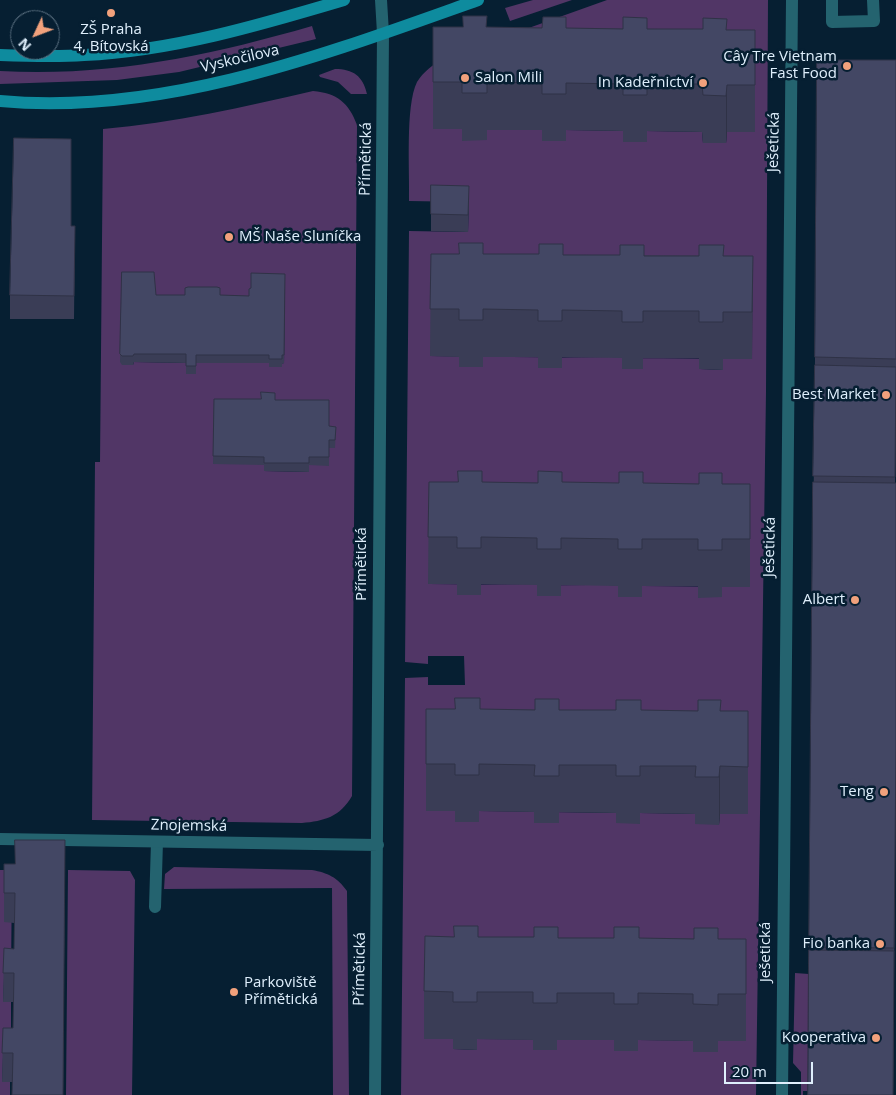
<!DOCTYPE html>
<meta charset="utf-8">
<style>
body{margin:0}
#map{position:relative;width:896px;height:1095px;overflow:hidden;background:#061f32;font-family:"Open Sans",sans-serif}
canvas{display:block}
.north{position:absolute;left:10px;top:10px;width:50px;height:50px;box-sizing:border-box;background:#061f32;border:1px solid #5d7283;border-radius:50%;rotate:227deg;font-size:14px;font-weight:700;line-height:20px;text-align:center;color:#dfeffc}
.north::after{content:'';display:block;margin:auto;width:18px;height:22px;background:#f1a17c;clip-path:polygon(50% 0,100% 100%,50% 72%,0 100%)}
.scale{position:absolute;left:724px;top:1062px;width:89px;height:22px;box-sizing:border-box;border:2px solid #dfeffc;border-top:0;padding-left:6px;font-size:15px;line-height:18px;white-space:nowrap;color:#dfeffc;-webkit-text-stroke:4px #061f32;paint-order:stroke}
</style>
<div id="map">
<canvas width="896" height="1095"></canvas>
<div class="north">N</div>
<div class="scale">20 m</div>
</div>
<script>
const c = document.querySelector('canvas').getContext('2d');
c.lineJoin = 'round';
function fill(path, color) {
  c.fillStyle = color;
  c.fill(path, 'evenodd');
}
function trace(path, color, width, dash) {
  c.strokeStyle = color;
  c.lineWidth = width;
  c.lineCap = dash ? 'butt' : 'round';
  c.setLineDash(dash || []);
  c.stroke(path);
}
function label(font, color, halo, rows, align = 'center') {
  c.font = font + ' "Open Sans",sans-serif';
  c.lineWidth = 5;
  c.setLineDash([]);
  c.textBaseline = 'middle';
  c.strokeStyle = halo;
  c.fillStyle = color;
  for (const [text, x, y, turn = 0] of rows) {
    c.save();
    c.translate(x, y);
    c.rotate((+turn || 0) * Math.PI / 180);
    c.textAlign = isNaN(turn) ? turn : align;
    if (halo) c.strokeText(text, 0, 0);
    c.fillText(text, 0, 0);
    c.restore();
  }
}
fill(new Path2D(`
 M533,0H572L510,21L505,8Z
 M607,0H768L766,392L756,1095H401L405,678L428,677V685H465L464,656H428V664L405,662L409,231L468,232L469,202L409,201C410,172 405,106 417,82C423,72 433,65 442,59ZM755,77V132H727L726,143H703L702,132L647,131L646,142H623V131L566,130V141H542V130H487L486,140L462,129ZM430,356L483,357V367H459V357ZM511,357L752,359H723L722,370L700,369L699,358H643V369H622V358L562,357L538,368V357ZM428,584L750,587H722V597L698,586H642V597H618V586L561,585V596H537V585L481,584V595H458L457,584ZM748,759V814H720L719,824L696,814L640,813V823L616,813L479,811V822L455,811ZM746,987L718,1041L638,1040V1051H614V1040L477,1039V1050L453,1049V1039Z
 M312,26L316,39L179,72L117,80L0,84V71C109,77 208,56 312,26Z
 M335,69C353,69 363,76 367,94H351L338,82L320,77L319,75Z
 M313,91C337,93 349,103 357,125L352,796C340,817 324,821 302,823L92,820L95,462H100L103,129C174,123 244,107 313,91ZM285,282L284,363L269,367V363H196V374H186L188,363L134,362L133,365L122,364L251,297ZM329,448L328,465H309L308,472L264,471V465Z
 M174,867L312,870C328,873 337,877 347,891L349,1095H333L332,888L164,889L165,874Z
 M0,870H12L11,978L4,979L3,1002H11V1058H3L2,1082H10V1095H0Z
 M68,870L130,871L135,880L132,1095H66Z
 M795,973L809,974L808,1091H803V1095H801V1072L793,1063Z`), '#513666');
trace(new Path2D(`
 M832,0V22L874,21L873,0
 M155,907L157,842`), '#24636f', 12);
trace(new Path2D(`
 M0,839L378,845
 M375,1095L383,33L381,0
 M782,1095L792,0`), '#24636f', 12);
trace(new Path2D(`
 M0,55C28,56 56,57 84,55C172,51 260,25 344,0
 M0,101C164,116 326,54 478,0`), '#0e8b9e', 12);
fill(new Path2D(`
 M463,27L755,30V132H727L726,143H703L702,132L647,131V142H623V131L566,130V141H542V130H487V140L462,141V129H433V82Z
 M896,60V400L895,483L896,765L893,1095L809,950L815,357Z
 M431,185L469,202L468,232L431,231Z
 M71,226H75L74,319H10V295Z
 M431,254L753,256L752,359H723V370L699,369V358H643V369H622V358L562,357V368H538V357H483V367H459V357L430,356Z
 M122,272L156,295L249,296L251,288L285,274L284,363L282,364V367H269V363H196V374H186V363L134,362L133,365H122L120,362Z
 M214,399L275,400L329,426L336,427L335,448H329V466L309,465V472L264,471V465L213,464Z
 M429,482L750,484V587H722V597L698,598V586H642V597H618V586L561,585V596H537V585L481,584V595H457V584H428Z
 M426,709L748,711V814H720L719,825L695,824V814L640,813V824L616,823V813L559,812V823H534V812L479,811V822H455V811H426Z
 M15,840H65L63,1095H12L13,1082H2L3,1028H13L14,1002H3L4,948L14,949V923L4,922V864H15Z
 M454,937L746,939V1041H718V1052H693V1041L638,1040V1051H614V1040H557V1050H533V1040L477,1039V1050L453,1049V1039H424V991Z`), '#3a3d56');
fill(new Path2D(`
 M727,85V132L726,143V96Z
 M753,256V304L752,359Z
 M720,766V814L719,825V777Z`), '#2f3246');
const building = new Path2D(`
 M463,16H487L486,27L542,28L543,17H566V28L623,29V17L647,18V29H703V18L727,19L726,30H755V85H727L726,96L703,95L702,84H647V95H623V84L566,83V94H542V83L487,82V93H462V82H433V27H463Z
 M817,60H896V359L815,357Z
 M14,138L71,139V226H75L74,296L10,295Z
 M431,185L469,186L468,215L431,214Z
 M459,243H483V254H539V244H563V255H620V245H644V256H699V245H724L723,256H753L752,312H723V322H699V311H643V322H622V311L562,310V321H538V310L483,309V320H459V309H430L431,254H459Z
 M122,272H154L156,295H185V288L188,287H217L220,288V295L249,296V289L251,288V273L285,274L284,355H282V359H269V355H196V366H186V354H134L133,356H122L120,354Z
 M815,365L896,367L895,477L813,476Z
 M261,392L275,393V400H329V426L336,427L335,440H329V457H309V463H264V457L213,456L214,399H261Z
 M458,471H482V482L538,483V471L562,472V482L619,483V472H643V483L699,484V473H722V484H750V539H722V550H698V539H642V549H618V539L561,538V549H537V538L481,537V548H457V537H428L429,482H458Z
 M813,482L896,483V749L894,948L809,947Z
 M455,698H480V709L535,710V699H559V710H616V700H641V710L698,711V700H721L720,711H748V767L720,766L719,777H695L696,766H640V776H616V765H559V776H534L535,765L479,764V775H455V764H426V709H455Z
 M15,840H65L63,1095H12L13,1053H2L3,1028H13L14,973H3L4,948L14,949L15,893H4V864H15Z
 M454,926H478V937H534V927H558V938H614V927H639V938L694,939V928H718V939H746V994H718V1005L693,1004V994L638,993V1004H614V993H557V1003H533V992H477V1002H453V992L424,991L425,936L454,937Z
 M809,950L894,951L893,1095H808Z`);
fill(building, '#434764');
trace(building, '#2f3246', 1);
for (const [x, y, r, color] of [
 [111,13,5,"#f1a17c"],
 [847,66,5,"#f1a17c"],
 [465,78,5,"#f1a17c"],
 [703,83,5,"#f1a17c"],
 [229,237,5,"#f1a17c"],
 [886,395,5,"#f1a17c"],
 [855,600,5,"#f1a17c"],
 [884,792,5,"#f1a17c"],
 [880,944,5,"#f1a17c"],
 [234,992,5,"#f1a17c"],
 [876,1038,5,"#f1a17c"]
]) {
  const dot = new Path2D();
  dot.arc(x, y, r, 0, 2 * Math.PI);
  c.fillStyle = color;
  c.fill(dot);
  trace(dot, '#061f32', 2);
}
label('15px', '#dfeffc', '#061f32', [
 ["ZŠ Praha",111,30,"center"],
 ["4, Bítovská",111,47,"center"],
 ["Cây Tre Vietnam",837,57],
 ["Fast Food",837,74],
 ["Salon Mili",475,78,"left"],
 ["In Kadeřnictví",693,83],
 ["MŠ Naše Sluníčka",239,237,"left"],
 ["Best Market",876,395],
 ["Albert",845,600],
 ["Teng",874,792],
 ["Fio banka",870,944],
 ["Parkoviště",244,983,"left"],
 ["Přímětická",244,1000,"left"],
 ["Kooperativa",866,1038]
], 'right');
label('15px', '#dfeffc', '#061f32', [
 ["Vyskočilova",240,59,-13],
 ["Ješetická",774,142,-89],
 ["Přímětická",366,159,-89],
 ["Ješetická",770,547,-89],
 ["Přímětická",362,564,-90],
 ["Znojemská",189,826,1],
 ["Ješetická",766,952,-90],
 ["Přímětická",360,969,-89]
]);
</script>
